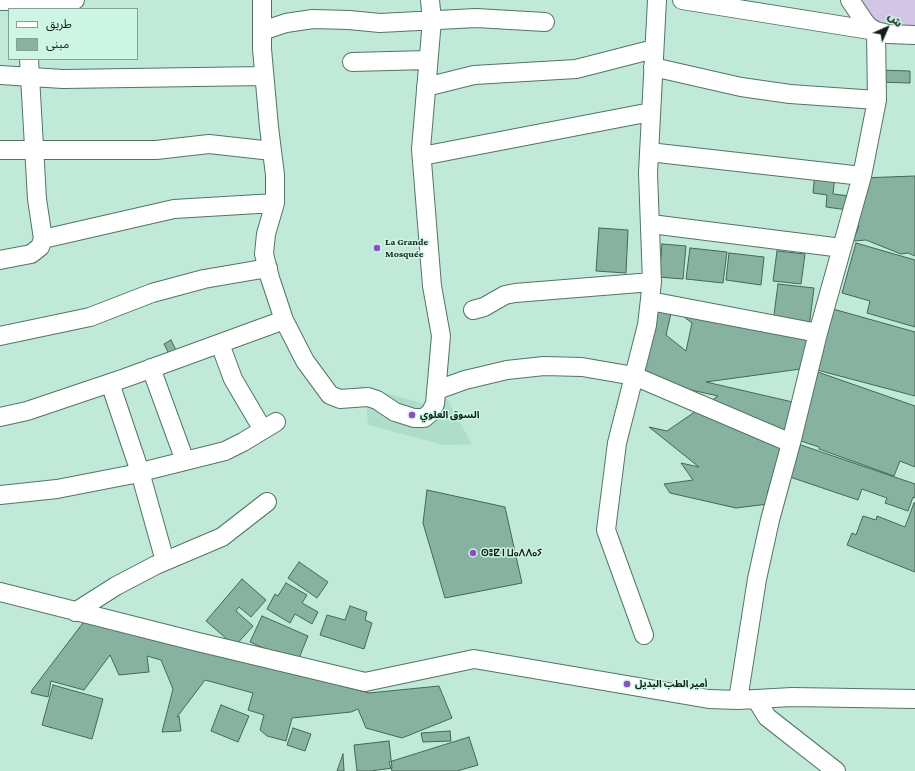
<!DOCTYPE html>
<meta charset="utf-8">
<style>
body{margin:0}
#map{position:relative;width:915px;height:771px;overflow:hidden;background:#c1e9d8;font-family:"Crimson Pro","Noto Sans Arabic",serif}
canvas{display:block}
.legend{position:absolute;left:8px;top:8px;width:130px;height:52px;box-sizing:border-box;background:#cef6e5;border:1px solid #82a093;margin:0;padding:5px 7px;list-style:none;font-size:12px;color:#101f19}
.legend li{display:flex;align-items:center;gap:8px;height:20px}
.legend b{width:20px;border:1px solid #82a093}
.north{position:absolute;left:867px;top:8px;width:40px;height:40px;-webkit-text-stroke:3px #cef6e5;paint-order:stroke;rotate:45deg;font-size:11px;font-weight:700;line-height:16px;text-align:center;color:#101f19}
.north::after{content:'';display:block;margin:auto;width:14px;height:18px;background:#101f19;clip-path:polygon(50% 0,100% 100%,50% 72%,0 100%)}
</style>
<div id="map">
<canvas width="915" height="771"></canvas>
<ul class="legend">
<li><b style="height:5px;background:#fff"></b>طريق</li>
<li><b style="height:11px;background:#87b2a0"></b>مبنى</li>
</ul>
<div class="north">ش</div>
</div>
<script>
const context = document.querySelector('canvas').getContext('2d');
context.lineJoin = 'round';
function fill(path, color) { context.fillStyle = color; context.fill(path, 'evenodd'); }
const shape = rows => new Path2D(rows.map(r => 'M' + r).join(''));
function strokePath(path, color, width, dash) { context.strokeStyle = color; context.lineWidth = width; context.lineCap = dash ? 'butt' : 'round'; context.setLineDash(dash || []); context.stroke(path); }
function label(font, color, halo, rows, align = 'center') {
  context.font = font + ' "Crimson Pro","Noto Sans Arabic","Noto Sans Tifinagh",serif'; context.lineWidth = 3; context.setLineDash([]); context.textBaseline = 'middle'; context.strokeStyle = halo; context.fillStyle = color; for (const [text, x, y, turn = 0] of rows) {
    context.save(); context.translate(x, y); context.rotate((+turn || 0) * Math.PI / 180); context.textAlign = isNaN(turn) ? turn : align; if (halo) context.strokeText(text, 0, 0); context.fillText(text, 0, 0); context.restore();
  }
}
const built = shape([
 [358,385,428,405,443,392,472,444,444,445,368,425,366,399]
]);
const green = shape([
 [860,0,915,0,915,26,871,20]
]);
const building = shape([
 [878,70,910,71,910,83,877,82,878,70],
 [815,172,835,175,833,194,850,196,848,210,826,207,827,195,813,193,815,172],
 [915,176,915,256,908,253,901,254,866,240,853,241,859,226,853,224,861,178,915,176],
 [599,228,628,230,626,273,596,271,599,228],
 [856,243,915,260,915,327,867,313,870,301,842,293,856,243],
 [662,244,686,246,683,279,659,277,662,244],
 [690,248,727,252,723,283,686,279,690,248],
 [777,251,805,254,801,284,773,281,777,251],
 [729,253,764,257,761,285,726,280,729,253],
 [778,284,814,288,809,327,773,322,778,284],
 [654,305,672,309,666,335,686,351,692,323,670,306,815,339,808,368,706,382,797,403,782,474,767,492,771,493,768,504,736,508,670,493,664,484,693,480,681,463,699,467,649,427,667,431,718,396,638,378,654,305],
 [833,309,915,332,915,396,817,370,833,309],
 [171,340,176,350,169,354,164,344,171,340],
 [812,370,915,406,915,467,900,461,894,476,819,449,819,447,795,439,812,370],
 [798,444,915,484,915,498,913,497,908,511,885,503,887,498,862,489,858,500,787,476,798,444],
 [427,490,505,507,522,583,445,598,423,523,427,490],
 [914,503,915,503,915,572,847,545,852,533,856,535,863,516,876,520,877,516,905,527,914,503],
 [299,562,328,582,317,598,288,578,299,562],
 [242,579,266,600,251,617,239,607,236,611,253,626,235,646,206,621,242,579],
 [286,583,307,595,302,603,318,612,312,624,295,614,290,623,267,609,275,594,278,596,286,583],
 [350,606,367,612,365,620,372,623,364,649,320,635,327,615,345,620,350,606],
 [262,616,308,636,297,663,250,642,262,616],
 [86,619,369,693,439,686,452,718,402,738,366,728,358,709,351,712,292,718,286,741,267,736,260,730,264,715,248,710,253,693,205,680,177,717,179,716,181,731,162,732,173,689,161,660,147,656,149,672,119,675,110,655,84,690,51,681,48,697,31,693,32,690,86,619],
 [53,685,103,699,92,739,42,725,53,685],
 [221,705,249,716,238,742,211,731,221,705],
 [293,728,311,734,305,751,287,745,293,728],
 [450,731,451,741,423,742,421,733,450,731],
 [469,737,478,765,457,771,392,771,389,762,469,737],
 [389,741,392,768,371,771,357,771,354,745,389,741],
 [343,754,344,771,337,771,343,754]
]);
const minor = shape([
 [262,0,262,49,269,127,275,175,275,203,266,234,264,254,270,278,284,320,305,361,330,395,340,399,368,397,377,400,395,412,414,418,424,418,430,413,435,404,441,336,432,286,421,149,432,20,430,0],
 [682,0,876,31,877,100,862,176,818,333,791,443,770,520,757,579,738,700],
 [850,0,864,21,869,27,876,31,888,34,915,35],
 [0,1,75,0],
 [262,31,286,23,313,19,349,20,380,23,476,18,545,22],
 [352,62,428,60],
 [653,67,741,87,790,94,877,100],
 [0,75,63,79,264,76],
 [426,87,474,75,576,69,654,49],
 [0,150,156,150,209,144,272,151],
 [649,152,862,176],
 [422,156,651,112],
 [651,224,842,248],
 [43,239,174,209,275,203],
 [0,260,31,254,40,247,43,239,37,199,29,59],
 [650,301,818,333],
 [473,310,484,307,505,295,515,293,652,282],
 [0,336,90,317,152,293,204,279,268,268],
 [220,344,233,379,263,430],
 [151,368,185,461],
 [110,383,140,472,165,561],
 [437,390,465,380,507,370,544,366,582,367,634,376,791,443],
 [0,417,27,411,125,378,284,320],
 [0,495,57,489,129,475,225,451,243,442,276,422],
 [0,592,194,641,365,682,474,659,709,699,738,700,792,697,915,699],
 [75,612,116,586,156,565,222,537,267,502],
 [644,635,606,530,617,443,647,325,652,282,648,173,657,0],
 [756,699,767,717,836,771]
]);
const markers = [
 [377,248,4,"#8a4ec5"],
 [412,415,4,"#8a4ec5"],
 [473,553,4,"#8a4ec5"],
 [627,684,4,"#8a4ec5"]
];
const poiNames = [
 ["La Grande",385,242],
 ["Mosquée",385,254],
 ["السوق العلوي",420,415],
 ["ⵙⵓⵇ ⵏ ⵡⴰⴷⴷⴰⵢ",481,553],
 ["أمير الطب البديل",635,684]
];
fill(built, '#aedeca');
fill(green, '#d3c5e6');
fill(building, '#87b2a0');
strokePath(building, '#436759', 1);
strokePath(minor, '#517566', 20);
strokePath(minor, '#fff', 18);
for (const [x, y, r, color] of markers) { const dot = new Path2D(); dot.arc(x, y, r, 0, 2 * Math.PI); context.fillStyle = color; context.fill(dot); strokePath(dot, '#cef6e5', 1.5); }
label('bold 10px', '#101f19', '#cef6e5', poiNames, 'left');
</script>
